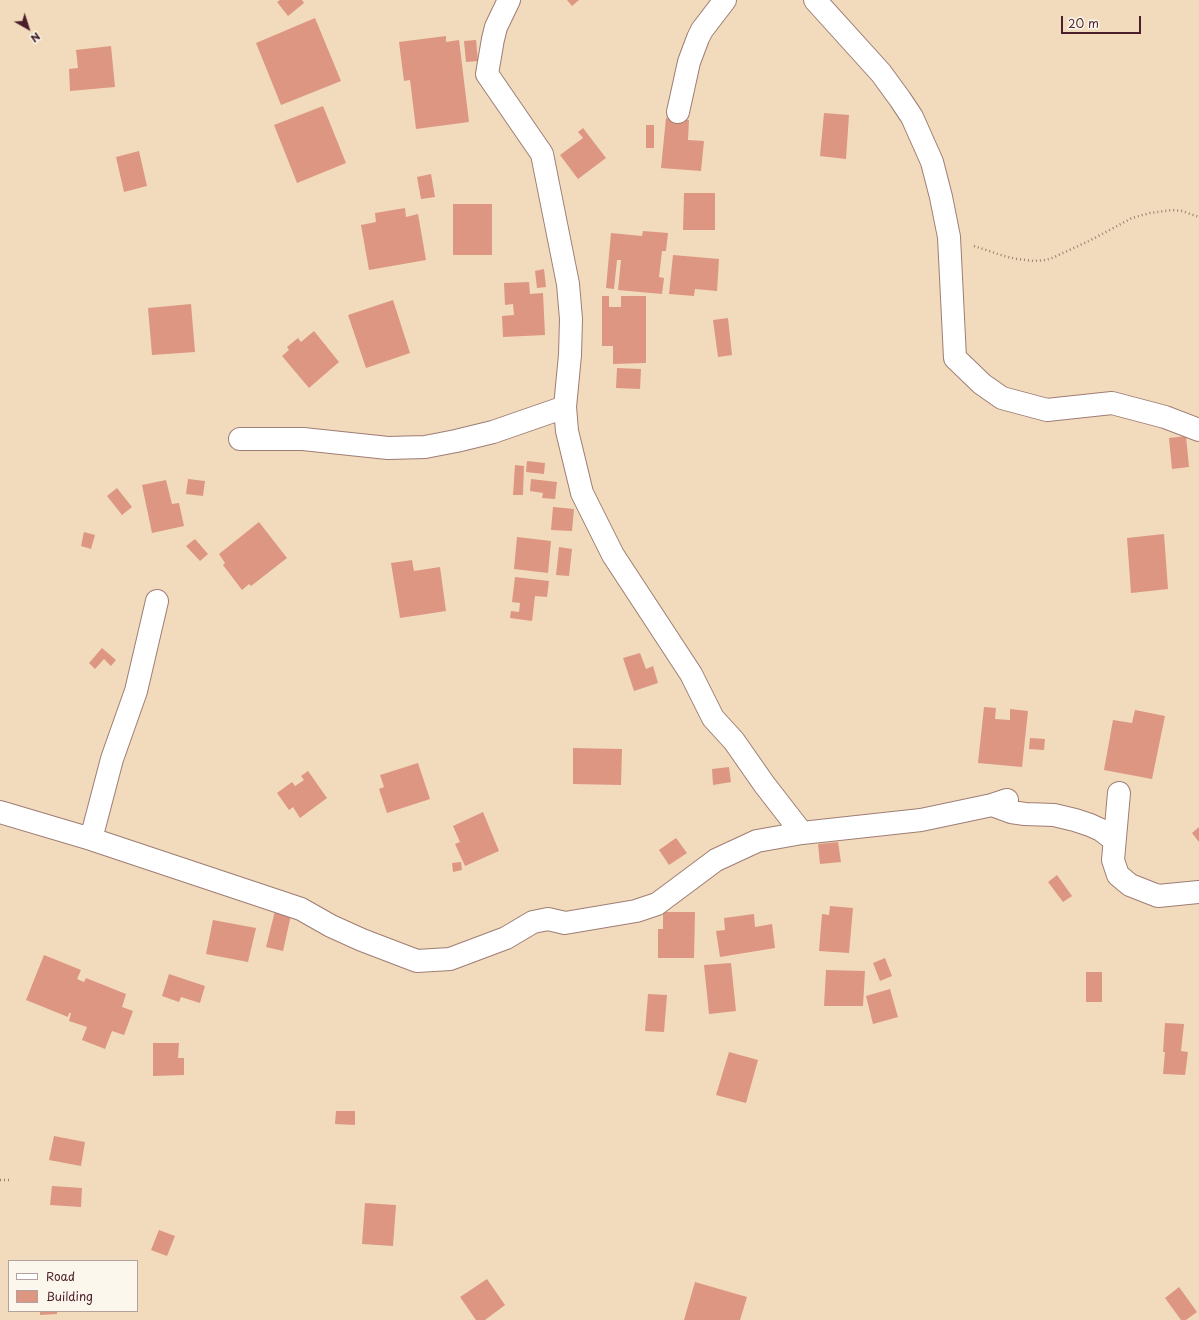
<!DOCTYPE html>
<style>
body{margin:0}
#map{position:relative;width:1199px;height:1320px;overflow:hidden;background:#f1dbbc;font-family:"Playpen Sans",sans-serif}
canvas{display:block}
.legend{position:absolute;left:8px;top:1260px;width:130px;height:52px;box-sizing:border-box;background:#fbf7ec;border:1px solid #b4a19f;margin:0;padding:5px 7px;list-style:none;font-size:12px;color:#4a1f2b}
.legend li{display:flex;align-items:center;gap:8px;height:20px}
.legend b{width:20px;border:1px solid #b4a19f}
.north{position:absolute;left:8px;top:8px;width:40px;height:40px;-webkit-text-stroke:3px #fbf7ec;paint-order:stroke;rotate:141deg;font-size:11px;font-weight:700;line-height:16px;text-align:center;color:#4a1f2b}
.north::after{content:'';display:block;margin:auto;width:14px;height:18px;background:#4a1f2b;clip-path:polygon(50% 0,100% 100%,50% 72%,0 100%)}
.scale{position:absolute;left:1061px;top:16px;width:80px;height:18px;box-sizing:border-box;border:2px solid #4a1f2b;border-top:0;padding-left:5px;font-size:12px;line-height:14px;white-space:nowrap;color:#4a1f2b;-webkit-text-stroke:3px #fbf7ec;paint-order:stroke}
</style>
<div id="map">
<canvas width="1199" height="1320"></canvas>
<ul class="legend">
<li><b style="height:5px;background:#fff"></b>Road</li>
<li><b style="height:11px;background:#dd9681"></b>Building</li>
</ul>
<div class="north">N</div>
<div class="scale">20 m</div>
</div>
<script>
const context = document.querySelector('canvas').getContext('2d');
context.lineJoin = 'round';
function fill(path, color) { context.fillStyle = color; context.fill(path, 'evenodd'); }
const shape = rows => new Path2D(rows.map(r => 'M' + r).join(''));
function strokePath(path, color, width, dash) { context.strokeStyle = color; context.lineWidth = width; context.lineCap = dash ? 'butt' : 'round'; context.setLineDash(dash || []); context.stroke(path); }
const building = shape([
 [280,0,302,0,304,3,288,16,277,2],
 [567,0,579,0,572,6],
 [315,18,341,81,281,105,256,43],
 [446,36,446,42,459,40,469,122,416,129,410,80,404,81,399,42],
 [476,40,478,61,466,62,464,41],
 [111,46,115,87,70,91,69,69,78,68,76,50],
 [323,106,346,163,297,183,274,125],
 [824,113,849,115,846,159,820,156],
 [666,118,689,120,688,140,704,141,701,171,661,168],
 [646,125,654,125,654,148,646,148],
 [583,128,606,158,578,179,560,155,583,138,578,132],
 [139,151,147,186,124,192,116,157],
 [431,174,435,197,421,199,417,177],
 [684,193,715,193,715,230,683,230],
 [453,204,492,204,492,255,453,255],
 [405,208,406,217,418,214,426,260,369,270,361,225,376,222,375,213],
 [643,231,668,233,666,251,662,251,659,277,664,278,662,294,618,290,621,260,617,260,614,289,606,288,611,233,642,236],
 [673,255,719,259,717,291,695,289,694,296,669,294],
 [544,269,546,287,537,288,535,271],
 [529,282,530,294,543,293,545,335,503,337,502,316,514,315,513,304,505,305,504,283],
 [602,296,609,296,609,307,621,307,621,296,646,296,646,363,613,364,613,346,602,346],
 [393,300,410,353,366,368,348,315],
 [191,304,195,352,152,355,148,308],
 [728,318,732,355,718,357,713,320],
 [314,331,339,362,309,388,282,356,289,350,287,347,298,338,301,342],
 [617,368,641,369,640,389,616,388],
 [1186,436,1189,467,1172,469,1169,438],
 [527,461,545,463,544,474,526,472],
 [515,465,524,466,523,495,513,495],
 [188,479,205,481,203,496,186,494],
 [531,479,557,482,555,499,542,498,543,493,530,491],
 [166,480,172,504,179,503,184,526,152,533,142,485],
 [117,488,132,507,122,515,107,496],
 [553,507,574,509,572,531,551,530],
 [259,522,287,558,251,586,249,584,242,590,223,565,225,563,219,554],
 [84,532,95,535,91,549,81,546],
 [1164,534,1168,589,1131,593,1127,538],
 [517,537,551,541,548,573,514,569],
 [195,539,208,554,200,561,186,546],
 [559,547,572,549,569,576,556,575],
 [412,560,414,571,440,567,446,611,400,618,391,563],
 [515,577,549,581,547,597,535,596,532,621,510,618,511,611,519,612,520,603,512,602],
 [102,648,116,660,111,666,104,659,95,669,89,663],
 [640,653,646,669,653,666,658,683,634,691,623,658],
 [984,707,996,708,995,719,1010,720,1010,709,1028,711,1022,767,978,763],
 [1135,710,1165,716,1152,779,1104,770,1113,720,1132,723],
 [1030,738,1045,739,1044,750,1029,749],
 [573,748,622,749,621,785,573,784],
 [418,763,430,799,387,813,379,789,384,787,380,775],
 [729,767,731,782,713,785,712,769],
 [308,771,327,798,300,818,293,807,289,810,277,793,292,782,295,786,304,780,301,776],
 [483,812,499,851,465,866,455,844,460,842,453,826],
 [1199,827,1199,842,1192,833],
 [676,838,687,853,669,865,659,850],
 [838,842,841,862,820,864,818,844],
 [461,862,462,870,453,872,452,863],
 [1057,875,1072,896,1063,902,1048,882],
 [830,906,853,908,849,953,819,951,822,914,829,915],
 [275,911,291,915,283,951,266,947],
 [663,912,695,912,694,958,658,958,658,929,663,929],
 [754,914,755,927,772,924,775,948,720,957,716,931,725,930,724,918],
 [213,920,256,928,248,962,206,954],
 [44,955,81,970,77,979,84,982,86,978,126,994,122,1007,133,1011,124,1035,112,1031,105,1049,82,1040,87,1027,69,1021,71,1013,69,1013,68,1017,26,1000],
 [885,958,892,976,880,981,873,963],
 [731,963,736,1011,709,1014,704,965],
 [826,970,865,971,863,1006,824,1006],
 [1086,972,1102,972,1102,1002,1086,1002],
 [169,974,205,986,200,1003,181,997,179,1002,162,996],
 [890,989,898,1017,873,1024,866,996],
 [648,994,667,995,664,1032,645,1031],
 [1165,1023,1184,1024,1181,1051,1188,1052,1185,1075,1163,1074,1165,1052,1163,1052],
 [153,1043,179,1043,178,1058,184,1058,184,1075,153,1076],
 [729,1052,758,1060,746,1103,716,1095],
 [336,1111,355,1111,355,1125,335,1124],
 [54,1136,85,1142,81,1166,49,1160],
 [52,1186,82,1188,81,1207,50,1205],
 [365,1203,396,1205,393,1246,362,1244],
 [159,1230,175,1236,167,1256,151,1250],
 [487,1279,505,1305,485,1320,476,1320,460,1297],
 [695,1282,747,1297,740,1320,684,1320],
 [1179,1287,1197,1312,1186,1320,1181,1320,1165,1298],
 [40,1311,57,1311,57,1314,40,1315]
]);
const path = shape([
 [974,246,1004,256,1017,259,1034,261,1046,260,1052,258,1089,241,1132,218,1150,213,1172,210,1182,211,1199,217],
 [0,1180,9,1180]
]);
const minor = shape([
 [509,0,496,27,493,39,487,74,542,154,568,284,571,319,570,355,565,407,567,431,582,493,613,555,691,674,713,718,734,741,764,784,802,833,921,820,992,805,1007,800],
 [815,0,881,73,900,99,912,117,932,162,941,197,949,237,955,358,982,384,1002,398,1047,410,1112,403,1165,417,1199,430],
 [678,112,689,62,698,38,702,30,725,0],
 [240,439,303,439,388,448,425,447,456,441,493,432,565,407],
 [1119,793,1113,860,1118,875,1130,885,1158,896,1199,892],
 [992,805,1011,812,1025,814,1054,815,1075,820,1090,825,1101,830,1114,840],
 [0,812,91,839,301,909,331,926,362,940,417,961,450,959,506,938,533,922,548,919,565,923,636,911,657,904,716,860,757,841,802,833],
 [91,839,112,759,136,691,157,601]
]);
fill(building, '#dd9681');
strokePath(minor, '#9e7d74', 24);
strokePath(path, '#9e7d74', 2.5, [1, 3]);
strokePath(minor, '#fff', 22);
</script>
